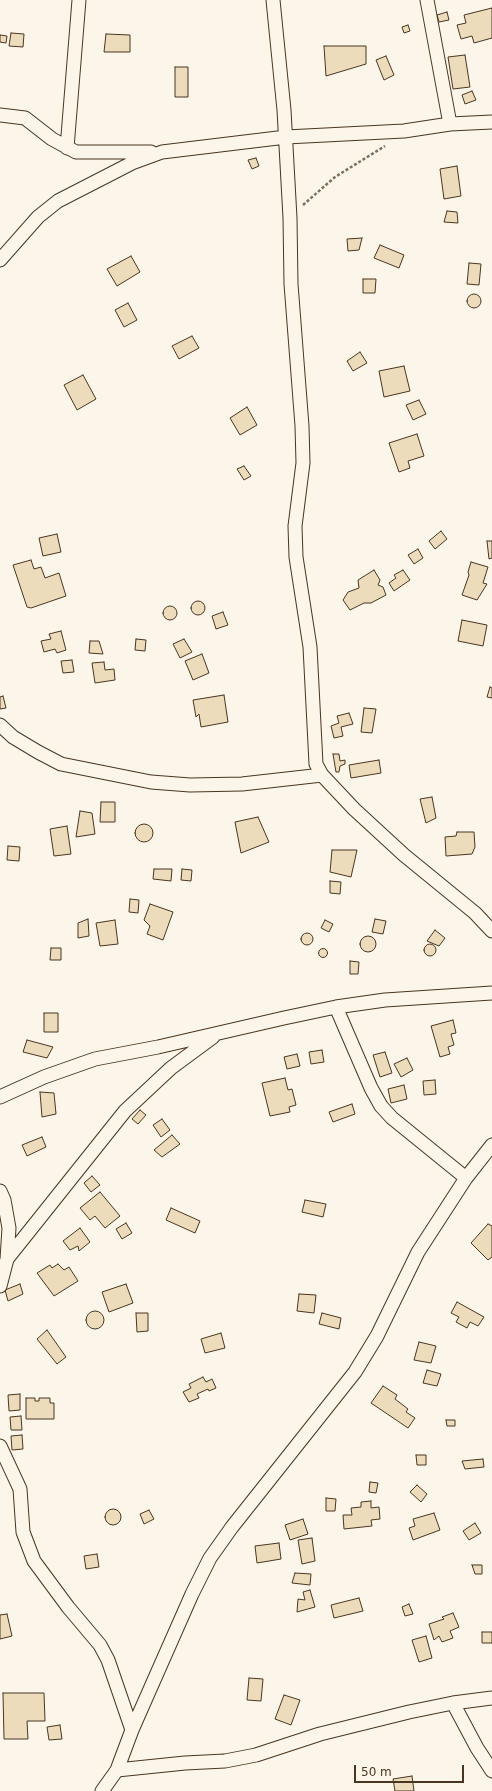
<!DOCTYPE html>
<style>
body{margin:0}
#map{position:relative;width:492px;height:1791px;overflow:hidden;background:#fbf6e9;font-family:"DejaVu Sans",sans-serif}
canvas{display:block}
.scale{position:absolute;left:354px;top:1765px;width:110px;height:18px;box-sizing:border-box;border:2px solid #4a3520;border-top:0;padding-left:5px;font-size:12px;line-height:14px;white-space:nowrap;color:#4a3520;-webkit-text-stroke:3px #fbf6e9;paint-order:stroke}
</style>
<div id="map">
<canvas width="492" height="1791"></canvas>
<div class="scale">50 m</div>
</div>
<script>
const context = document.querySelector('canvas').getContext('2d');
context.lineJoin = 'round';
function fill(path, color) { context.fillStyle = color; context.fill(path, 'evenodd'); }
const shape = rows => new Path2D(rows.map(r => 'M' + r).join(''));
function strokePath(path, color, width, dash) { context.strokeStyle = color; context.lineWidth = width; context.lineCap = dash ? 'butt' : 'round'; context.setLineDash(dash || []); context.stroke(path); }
const building = shape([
 [492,8,492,38,474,43,472,36,461,39,457,25,466,23,464,15,492,8],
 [447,12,449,20,439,22,437,15,447,12],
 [408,25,410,31,404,33,402,27,408,25],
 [11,33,24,34,23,47,9,46,11,33],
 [106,34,130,35,130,52,104,52,106,34],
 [0,35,7,36,6,43,0,42,0,35],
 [324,46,366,46,366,64,326,76,324,46],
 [465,55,470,87,453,89,448,57,465,55],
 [386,56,394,75,384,80,376,60,386,56],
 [175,67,188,67,188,97,175,97,175,67],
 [472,91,476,100,465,104,462,95,472,91],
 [256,158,259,166,252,169,248,160,256,158],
 [457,166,461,196,444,199,440,169,457,166],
 [447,211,457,212,458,223,444,222,447,211],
 [362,238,359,250,348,251,347,239,362,238],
 [380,245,404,255,399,268,374,258,380,245],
 [131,256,140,272,117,286,107,269,131,256],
 [469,263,481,264,479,285,467,284,469,263],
 [363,279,376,279,375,293,363,293,363,279],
 '467 301a7 7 0 1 1 14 0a7 7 0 1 1-14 0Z',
 [128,303,137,320,124,327,115,310,128,303],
 [192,336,199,348,179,359,172,346,192,336],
 [360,352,367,363,353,371,347,361,360,352],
 [404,366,410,391,384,397,379,371,404,366],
 [83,375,96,399,77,410,64,385,83,375],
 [419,400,426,414,413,420,406,405,419,400],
 [247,407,257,425,240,435,230,418,247,407],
 [417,434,424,456,408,461,410,468,399,472,389,443,417,434],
 [244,466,251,476,244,480,237,469,244,466],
 [441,531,447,539,435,549,429,541,441,531],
 [57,534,61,552,43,556,39,538,57,534],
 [487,541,492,541,492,558,489,559,487,541],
 [418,549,423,558,414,564,408,555,418,549],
 [31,560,34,569,41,567,45,578,59,573,66,596,31,608,27,607,13,565,31,560],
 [471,562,488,567,483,583,487,584,477,600,462,595,469,575,468,572,471,562],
 [374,570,380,580,378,585,383,587,386,595,371,603,364,603,350,610,343,600,348,592,359,588,358,580,374,570],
 [403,570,410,580,394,591,389,583,396,578,394,575,403,570],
 '191 608a7 7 0 1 1 14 0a7 7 0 1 1-14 0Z',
 '163 613a7 7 0 1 1 14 0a7 7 0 1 1-14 0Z',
 [223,612,228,625,216,629,212,616,223,612],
 [462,620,487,625,483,646,458,641,462,620],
 [61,631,66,650,57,653,55,649,44,652,41,641,51,639,49,634,61,631],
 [136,639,146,640,145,651,135,650,136,639],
 [184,639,192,652,180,658,173,644,184,639],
 [90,641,99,641,103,654,89,653,90,641],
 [202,654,209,673,193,680,185,661,202,654],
 [72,660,74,672,63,673,61,661,72,660],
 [104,662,105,670,114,669,115,680,95,683,92,663,104,662],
 [490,687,492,688,492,698,487,697,490,687],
 [224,695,228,722,201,727,199,714,196,717,193,700,224,695],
 [3,696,6,708,0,709,0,697,3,696],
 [364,708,376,709,372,733,361,732,364,708],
 [349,713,353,724,341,727,343,736,334,738,331,726,339,723,337,716,349,713],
 [333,754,339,754,340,761,345,760,345,764,340,766,339,772,336,772,333,754],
 [379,760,381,773,351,778,349,765,379,760],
 [432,797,436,818,426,823,420,799,432,797],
 [101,802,115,802,115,822,100,822,101,802],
 [80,811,92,813,95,834,76,837,80,811],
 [258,817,269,842,241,853,235,822,258,817],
 '135 833a9 9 0 1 1 18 0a9 9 0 1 1-18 0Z',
 [67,826,71,854,54,856,50,829,67,826],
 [457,832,474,832,475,847,472,854,446,856,445,837,456,836,457,832],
 [8,846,20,847,19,861,7,860,8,846],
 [332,850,357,850,351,877,330,872,332,850],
 [154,869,172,869,171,881,153,879,154,869],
 [182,869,192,870,191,881,181,880,182,869],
 [330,881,341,882,340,894,330,893,330,881],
 [130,899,139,900,138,913,129,912,130,899],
 [150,904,173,912,163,940,147,934,150,926,144,920,150,904],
 [88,919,89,936,78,938,78,923,88,919],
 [375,919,386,921,383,934,372,932,375,919],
 [115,920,118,944,100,946,96,923,115,920],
 [325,920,333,924,329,932,321,928,325,920],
 [435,930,445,938,439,946,427,941,435,930],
 '301 939a6 6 0 1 1 12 0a6 6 0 1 1-12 0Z',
 '360 944a8 8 0 1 1 16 0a8 8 0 1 1-16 0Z',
 '424 950a6 6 0 1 1 12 0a6 6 0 1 1-12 0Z',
 [51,948,61,948,61,960,50,960,51,948],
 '318.5 953a4.5 4.5 0 1 1 9 0a4.5 4.5 0 1 1-9 0Z',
 [350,961,359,962,358,974,350,974,350,961],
 [44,1013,58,1013,58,1032,44,1032,44,1013],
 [453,1020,456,1033,451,1034,454,1045,448,1047,450,1054,440,1057,431,1026,453,1020],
 [27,1040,53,1047,47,1058,23,1052,27,1040],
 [322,1050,324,1062,311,1064,309,1052,322,1050],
 [385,1052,392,1073,380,1077,373,1055,385,1052],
 [297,1054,300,1066,287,1069,284,1057,297,1054],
 [407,1058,413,1070,401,1077,394,1064,407,1058],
 [285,1078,288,1090,292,1089,296,1105,289,1107,290,1112,270,1116,262,1083,285,1078],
 [435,1080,436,1094,424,1095,423,1081,435,1080],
 [404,1085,407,1099,391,1103,388,1089,404,1085],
 [40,1092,54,1093,56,1114,42,1117,40,1092],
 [352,1104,355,1114,333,1122,329,1112,352,1104],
 [140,1110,146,1115,138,1124,132,1119,140,1110],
 [162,1119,170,1130,161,1137,153,1125,162,1119],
 [172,1135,180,1144,162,1157,154,1150,172,1135],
 [42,1137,46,1147,27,1156,22,1145,42,1137],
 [92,1176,100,1185,91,1192,84,1183,92,1176],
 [100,1192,120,1216,105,1228,95,1216,90,1220,80,1208,100,1192],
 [305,1200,326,1204,323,1217,302,1212,305,1200],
 [171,1208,200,1221,195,1233,166,1220,171,1208],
 [126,1223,132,1233,122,1239,116,1229,126,1223],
 [488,1224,492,1226,492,1257,488,1260,471,1243,488,1224],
 [80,1228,90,1242,79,1251,78,1246,70,1250,63,1241,80,1228],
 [58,1264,64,1270,69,1267,78,1281,54,1296,37,1273,50,1265,52,1268,58,1264],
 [20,1284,23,1294,8,1301,5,1290,20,1284],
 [126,1284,133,1303,109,1312,102,1292,126,1284],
 [299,1294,316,1295,314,1313,297,1311,299,1294],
 [457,1302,484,1317,478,1326,470,1322,467,1328,456,1322,459,1317,451,1313,457,1302],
 '86 1320a9 9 0 1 1 18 0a9 9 0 1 1-18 0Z',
 [136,1313,148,1313,148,1331,137,1332,136,1313],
 [322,1313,341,1318,339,1329,319,1324,322,1313],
 [47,1330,66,1357,57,1364,37,1339,47,1330],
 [221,1333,225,1348,205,1353,201,1339,221,1333],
 [419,1342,436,1346,431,1363,414,1360,419,1342],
 [427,1370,441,1374,437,1386,423,1383,427,1370],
 [203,1377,206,1382,212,1379,216,1388,209,1391,208,1389,197,1394,199,1398,189,1402,183,1392,191,1388,189,1384,203,1377],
 [383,1386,397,1395,395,1399,408,1409,406,1412,415,1418,408,1428,371,1403,383,1386],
 [20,1394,20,1410,9,1411,8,1395,20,1394],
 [26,1398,35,1398,35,1401,39,1401,39,1398,50,1398,50,1403,54,1403,54,1419,26,1419,26,1398],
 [21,1416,22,1430,11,1430,10,1417,21,1416],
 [446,1420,455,1420,455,1426,447,1426,446,1420],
 [22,1435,23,1449,12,1450,11,1436,22,1435],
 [416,1455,426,1455,426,1465,417,1465,416,1455],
 [483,1459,484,1467,465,1469,462,1461,483,1459],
 [370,1482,378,1483,376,1493,369,1492,370,1482],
 [417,1485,427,1494,421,1502,410,1492,417,1485],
 [326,1498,336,1499,335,1511,326,1511,326,1498],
 [371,1501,371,1508,379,1507,380,1519,371,1520,372,1526,344,1529,343,1515,352,1515,351,1508,361,1507,361,1502,371,1501],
 '105 1517a8 8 0 1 1 16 0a8 8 0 1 1-16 0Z',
 [149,1510,154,1519,144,1524,140,1514,149,1510],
 [434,1513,440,1530,413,1540,409,1528,415,1526,413,1519,434,1513],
 [303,1519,308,1534,290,1540,285,1525,303,1519],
 [475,1523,481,1533,469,1540,463,1531,475,1523],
 [312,1538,315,1561,302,1564,298,1540,312,1538],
 [279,1543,281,1559,257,1563,255,1546,279,1543],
 [97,1554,99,1567,86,1569,84,1556,97,1554],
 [472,1565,482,1565,482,1574,475,1574,472,1565],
 [295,1573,311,1574,310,1585,292,1583,295,1573],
 [310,1590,315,1607,297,1612,298,1599,305,1600,303,1592,310,1590],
 [359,1598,363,1611,334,1618,331,1605,359,1598],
 [409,1604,413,1614,405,1616,402,1607,409,1604],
 [453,1613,459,1627,450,1631,453,1638,442,1642,439,1636,434,1640,429,1624,444,1619,442,1617,453,1613],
 [7,1614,12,1636,0,1639,0,1615,7,1614],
 [482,1632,492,1632,492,1643,482,1643,482,1632],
 [426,1636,432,1658,419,1662,412,1640,426,1636],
 [249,1678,263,1679,261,1701,247,1700,249,1678],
 [3,1693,44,1693,45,1721,27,1721,28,1739,4,1739,3,1693],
 [284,1695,300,1700,291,1725,275,1719,284,1695],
 [60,1725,62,1739,49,1740,47,1727,60,1725],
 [412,1776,414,1791,395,1791,393,1779,412,1776]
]);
const path = shape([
 [303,205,335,177,385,146]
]);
const street = shape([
 [273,0,284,110,290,218,291,284,302,426,303,463,295,526,296,557,310,647,316,764,322,775,354,809,404,855,475,913,492,931],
 [427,0,450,124],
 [0,115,25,118,52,139,76,152,151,152],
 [67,148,79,0],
 [0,260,38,217,58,201,132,163,162,152,286,137,404,131,450,124,492,122],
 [0,725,13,737,38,752,61,764,151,782,190,785,242,784,322,775],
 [336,1007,371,1088,381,1106,392,1118,466,1178],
 [0,1097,44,1077,95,1059,158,1047,284,1018,336,1007,385,1000,492,993],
 [0,1191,4,1200,9,1228,7,1259,0,1286],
 [7,1259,125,1111,171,1068,213,1037],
 [0,1446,20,1489,23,1532,34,1561,68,1607,100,1645,108,1660,132,1730],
 [453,1703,477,1748,492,1771],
 [117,1770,185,1763,225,1761,256,1755,320,1734,409,1712,453,1703,492,1698],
 [102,1791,117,1770,132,1730,192,1594,210,1558,232,1527,355,1372,377,1336,418,1252,466,1178,492,1145]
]);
fill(building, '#ecdcbc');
strokePath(building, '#4a3520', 1);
strokePath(street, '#4a3520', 15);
strokePath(path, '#7f6f5c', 2.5, [3, 2]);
strokePath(street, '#fbf6e9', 13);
</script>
